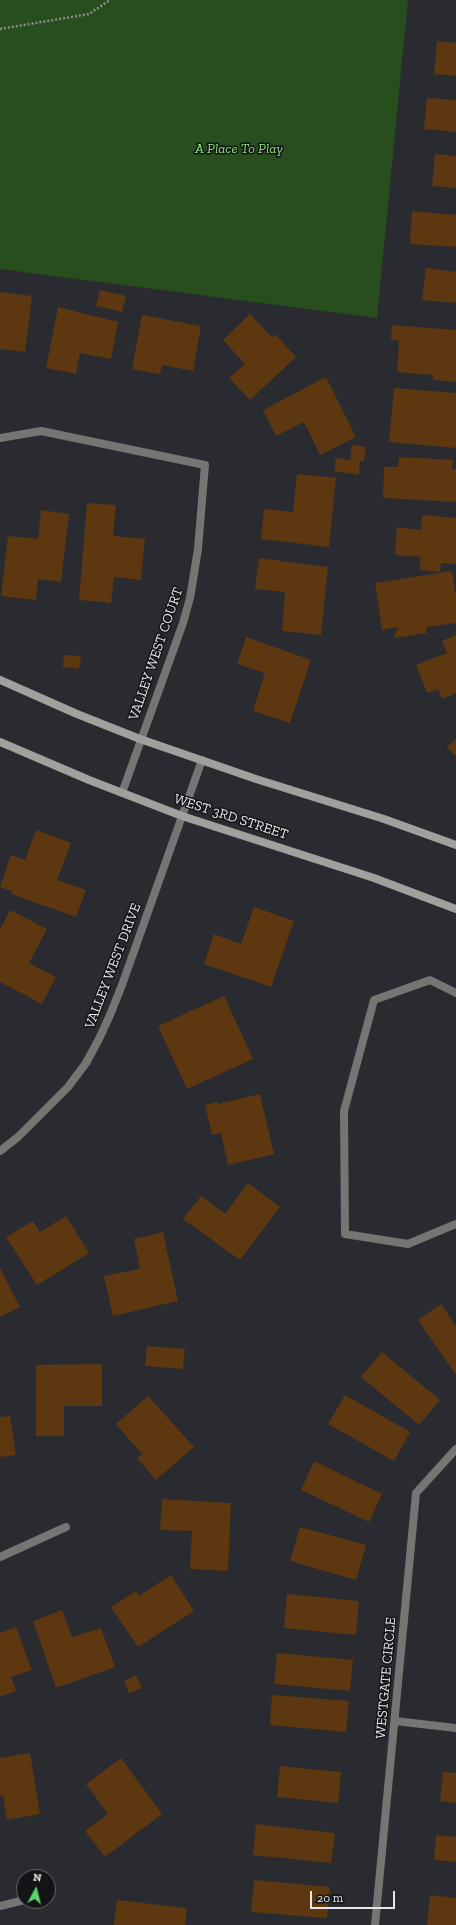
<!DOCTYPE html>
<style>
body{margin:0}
#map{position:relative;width:456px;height:1925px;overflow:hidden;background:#292b31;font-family:"Zilla Slab",serif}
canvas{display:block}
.north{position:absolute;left:16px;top:1869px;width:40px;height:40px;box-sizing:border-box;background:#121416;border:1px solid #66686b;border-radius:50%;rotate:7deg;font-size:11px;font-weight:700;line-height:16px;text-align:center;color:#e5e7eb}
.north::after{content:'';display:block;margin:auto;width:14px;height:18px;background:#58d570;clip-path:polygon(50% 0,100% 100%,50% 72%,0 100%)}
.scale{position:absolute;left:310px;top:1891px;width:85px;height:18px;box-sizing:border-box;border:2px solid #e5e7eb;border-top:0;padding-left:5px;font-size:12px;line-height:14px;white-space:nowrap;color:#e5e7eb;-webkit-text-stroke:3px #121416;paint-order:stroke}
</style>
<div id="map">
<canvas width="456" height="1925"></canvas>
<div class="north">N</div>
<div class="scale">20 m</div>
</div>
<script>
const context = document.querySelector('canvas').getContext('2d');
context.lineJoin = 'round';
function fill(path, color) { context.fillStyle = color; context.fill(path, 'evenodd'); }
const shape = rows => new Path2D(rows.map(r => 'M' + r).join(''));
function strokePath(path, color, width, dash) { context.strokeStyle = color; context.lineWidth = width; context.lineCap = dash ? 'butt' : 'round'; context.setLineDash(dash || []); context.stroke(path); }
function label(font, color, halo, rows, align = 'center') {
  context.font = font + ' "Zilla Slab",serif'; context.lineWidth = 3; context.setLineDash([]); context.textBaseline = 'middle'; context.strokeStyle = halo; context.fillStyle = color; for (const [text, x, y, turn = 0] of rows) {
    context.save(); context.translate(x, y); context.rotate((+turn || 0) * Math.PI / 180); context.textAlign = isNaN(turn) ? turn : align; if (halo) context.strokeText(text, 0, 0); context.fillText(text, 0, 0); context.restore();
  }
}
const green = shape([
 [0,0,408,0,377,318,0,269]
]);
const building = shape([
 [437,41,456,43,456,76,434,74],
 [427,98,456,100,456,132,424,129],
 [435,154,456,156,456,188,432,186],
 [412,211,456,215,456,247,410,244],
 [426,268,456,272,456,303,422,300],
 [100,290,126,296,122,312,96,306],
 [0,292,32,296,25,352,0,349],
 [58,307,118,322,111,359,80,353,76,374,46,368],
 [250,314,272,337,275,334,296,357,250,400,229,378,245,364,223,340],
 [142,315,201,326,193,371,162,365,160,374,132,369],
 [392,325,456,330,456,382,433,380,433,375,397,372,399,341,391,340],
 [326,377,356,437,320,455,304,422,276,436,263,410],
 [394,388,456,393,456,448,389,442],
 [352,445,366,447,364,461,360,461,359,475,334,471,336,458,350,460],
 [399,457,453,460,452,469,456,469,456,502,383,498,384,467,398,467],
 [297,474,336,478,329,547,261,539,264,509,293,512],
 [87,503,116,505,113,536,145,539,141,580,114,577,111,603,79,600],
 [41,510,69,514,61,582,38,579,36,600,1,596,8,536,38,539],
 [422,515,456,518,456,564,441,563,440,572,419,570,421,557,395,555,397,527,421,530],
 [259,558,328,567,321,635,282,631,285,592,255,589],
 [452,571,456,596,456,623,426,627,427,633,394,638,398,627,382,630,375,583],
 [456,635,456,693,442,699,438,689,427,693,416,665,447,653,442,641],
 [246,637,311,660,290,723,253,711,265,673,237,664],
 [64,655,81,656,79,669,63,667],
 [456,739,456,756,447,747],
 [36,830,71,843,57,880,86,890,76,917,11,894,12,891,0,887,11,855,25,860],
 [254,907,294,921,271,987,204,964,214,934,241,944],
 [10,910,47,929,29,963,56,977,42,1004,0,982,0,930],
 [224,996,253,1059,187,1089,158,1026],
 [260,1094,274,1154,228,1165,221,1133,212,1135,205,1105,218,1102,218,1104],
 [248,1183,280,1207,240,1260,183,1219,201,1196,225,1214],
 [66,1216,89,1253,37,1285,6,1237,33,1221,40,1232],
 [163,1232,178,1301,113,1316,104,1276,140,1269,134,1239],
 [0,1268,20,1307,0,1317],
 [441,1304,456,1326,456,1375,418,1320],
 [147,1346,185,1349,183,1369,145,1366],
 [382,1352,440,1400,419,1425,361,1377],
 [102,1364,102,1406,64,1406,64,1436,36,1436,36,1365],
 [345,1395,410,1432,394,1461,328,1424],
 [148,1396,194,1447,156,1480,137,1458,142,1454,116,1424],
 [10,1416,16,1455,0,1457,0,1417],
 [314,1461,382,1494,369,1522,301,1490],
 [162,1499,231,1503,228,1571,190,1569,192,1531,160,1530],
 [300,1527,366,1545,356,1580,290,1561],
 [171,1575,194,1611,138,1647,111,1607,136,1591,139,1596],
 [287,1594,359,1601,356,1635,284,1628],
 [62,1610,72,1637,101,1628,115,1667,56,1688,33,1621],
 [16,1627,32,1670,11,1677,16,1691,0,1697,0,1633],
 [277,1653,353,1660,350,1691,274,1684],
 [136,1675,142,1688,129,1693,124,1681],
 [272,1695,349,1701,346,1732,270,1725],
 [30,1753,40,1814,7,1820,3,1795,0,1796,0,1758],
 [121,1758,162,1814,105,1857,85,1831,108,1814,86,1784],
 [280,1766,341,1772,338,1803,277,1797],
 [443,1772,456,1773,456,1803,440,1801],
 [256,1824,335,1833,331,1863,253,1855],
 [436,1835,456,1837,456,1862,434,1860],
 [254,1880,330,1887,327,1918,251,1912],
 [430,1895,456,1898,456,1925,427,1925],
 [117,1900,187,1908,185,1925,114,1925]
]);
const path = shape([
 [0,29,89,14,110,0]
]);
const service = shape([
 [456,993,430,980,374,1000,344,1111,345,1234,408,1244,456,1224]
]);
const minor = shape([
 [0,438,41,431,205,465,198,549,190,598,183,623,122,793],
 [0,1151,18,1137,68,1087,86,1063,99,1039,110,1015,122,985,202,760],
 [0,1557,66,1527],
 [395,1721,456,1728],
 [0,1906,24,1900],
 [375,1925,416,1493,456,1449]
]);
const secondary = shape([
 [0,680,77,714,140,739,256,779,384,819,456,845],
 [0,742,89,780,182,816,374,878,456,909]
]);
const parkNames = [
 ["A Place To Play",239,149]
];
const streetNames = [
 ["VALLEY WEST COURT",156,654,-71],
 ["WEST 3RD STREET",231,817,18],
 ["VALLEY WEST DRIVE",113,966,-69],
 ["WESTGATE CIRCLE",386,1678,-85]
];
fill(green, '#284e1d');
fill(building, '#5c3710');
strokePath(path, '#8b8d92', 2.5, [2, 2]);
strokePath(service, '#747673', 8);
strokePath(minor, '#747673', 8);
strokePath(secondary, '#9ea19c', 8);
label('italic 14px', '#90de7b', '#121416', parkNames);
label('14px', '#e5e7eb', '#121416', streetNames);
</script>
